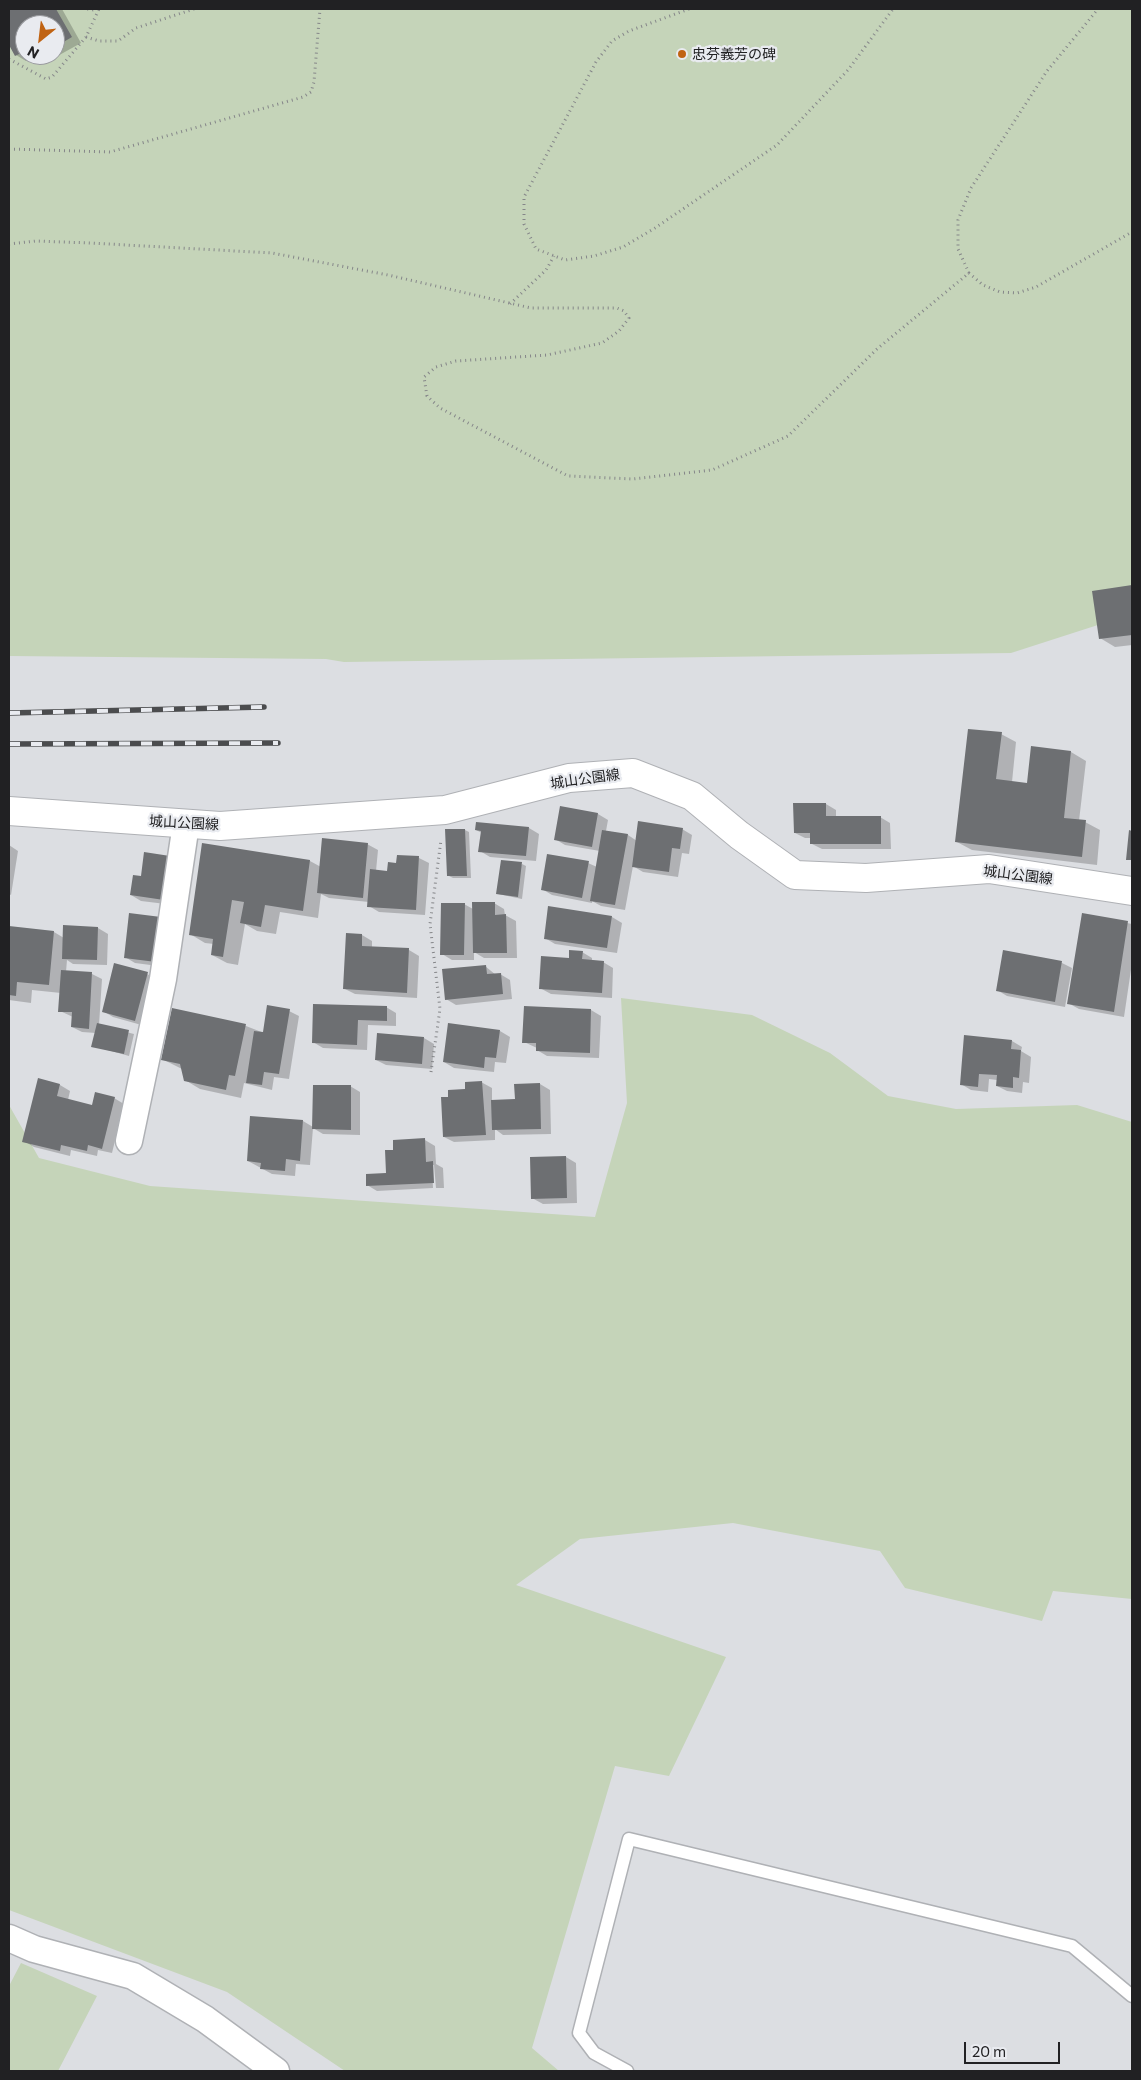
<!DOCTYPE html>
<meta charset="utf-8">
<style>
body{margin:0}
#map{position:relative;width:1141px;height:2080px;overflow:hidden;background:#dcdee2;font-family:Commissioner,sans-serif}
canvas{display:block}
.frame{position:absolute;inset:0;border:10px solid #212123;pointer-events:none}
.north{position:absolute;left:15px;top:15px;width:50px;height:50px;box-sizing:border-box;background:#e9ebf0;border:1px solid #999a9e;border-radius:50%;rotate:209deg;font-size:14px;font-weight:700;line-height:20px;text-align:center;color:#212123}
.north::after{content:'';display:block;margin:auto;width:18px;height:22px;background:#c06313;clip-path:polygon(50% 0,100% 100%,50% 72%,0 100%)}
.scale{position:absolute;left:964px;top:2042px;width:96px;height:22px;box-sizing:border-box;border:2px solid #212123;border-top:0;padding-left:6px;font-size:15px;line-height:18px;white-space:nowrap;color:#212123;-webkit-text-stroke:4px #e9ebf0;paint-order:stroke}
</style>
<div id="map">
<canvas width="1141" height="2080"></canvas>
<div class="frame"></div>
<div class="north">N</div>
<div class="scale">20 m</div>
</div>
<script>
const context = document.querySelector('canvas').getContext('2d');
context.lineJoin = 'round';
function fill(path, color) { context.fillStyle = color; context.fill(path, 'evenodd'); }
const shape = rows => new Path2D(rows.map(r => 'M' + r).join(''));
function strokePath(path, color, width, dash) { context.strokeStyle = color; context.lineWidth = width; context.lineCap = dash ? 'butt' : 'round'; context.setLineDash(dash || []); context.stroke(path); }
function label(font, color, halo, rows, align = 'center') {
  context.font = font + ' Commissioner,"Noto Sans JP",sans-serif'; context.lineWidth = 4.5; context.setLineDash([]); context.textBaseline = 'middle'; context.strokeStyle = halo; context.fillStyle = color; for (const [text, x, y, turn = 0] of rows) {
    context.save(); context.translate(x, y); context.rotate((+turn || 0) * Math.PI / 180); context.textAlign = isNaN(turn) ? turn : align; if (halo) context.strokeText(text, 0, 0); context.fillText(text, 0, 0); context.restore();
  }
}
const green = shape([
 [9,9,1132,9,1132,614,1011,653,344,662,326,659,9,656],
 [25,25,55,25,55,55,25,55],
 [621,998,752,1015,830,1053,888,1096,956,1109,1077,1105,1132,1122,1132,1599,1053,1591,1042,1621,905,1588,880,1551,733,1523,580,1539,516,1585,726,1657,669,1776,615,1766,532,2048,559,2071,345,2071,227,1992,9,1910,9,1105,39,1158,150,1186,595,1217,627,1103],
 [21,1963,97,1996,58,2071,9,2071,9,1986]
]);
const shadow = shape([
 [13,9,62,9,81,43,54,58,49,55,55,55,55,25,25,25,25,55,37,55,26,61,16,55,9,42,9,11],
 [1132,587,1132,645,1115,647,1100,638,1094,592],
 [1001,734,1016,742,1012,782,1028,784,1033,747,1071,752,1086,761,1079,821,1085,822,1100,830,1097,865,972,850,957,842],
 [826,804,836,810,836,817,880,817,890,823,891,849,822,849,812,844,812,838,805,838,795,833],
 [561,807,598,814,608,820,606,831,628,835,637,841,682,829,692,835,689,854,682,853,678,877,643,872,633,866,625,910,601,906,592,901,592,903,552,895,542,889,588,863,597,867,600,851,565,845,555,839],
 [529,828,539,834,536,861,490,857,480,851,482,833,476,830],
 [465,830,469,832,471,878,453,878,449,876],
 [203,844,310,861,321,867,367,844,378,850,376,871,388,872,397,864,419,858,429,863,425,915,379,912,369,906,369,902,329,898,321,894,318,918,280,912,276,934,257,931,245,924,238,965,227,963,212,955,214,944,205,943,190,934],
 [9,845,18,851,11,895,9,894],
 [522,864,526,866,522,899,498,894],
 [134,876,174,905,141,901,131,895],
 [494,903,504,909,505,915,516,921,517,958,484,958,474,952,474,960,452,960,442,954,464,904,473,909],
 [1083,914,1132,924,1132,963,1124,1017,1079,1009,1068,1003],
 [130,915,166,967,135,963,125,957],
 [612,917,622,923,617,953,555,944,545,938],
 [64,927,98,928,108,934,107,965,73,964,67,960,66,972,92,974,102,979,99,1025,134,1034,129,1056,93,1046,96,1033,82,1032,72,1027,73,1017,60,1011,61,993,32,990,31,1003,9,1000,9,928,54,932,64,938],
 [362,935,372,941,372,948,409,950,419,956,417,998,355,994,345,989],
 [582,952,592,958,592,961,603,962,613,968,612,998,551,994,540,988,570,959],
 [1004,952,1062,963,1072,968,1065,1007,1007,996,997,990],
 [485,966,496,975,500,974,510,980,512,999,456,1005,446,999],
 [147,974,157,979,145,1026,113,1017,103,1011],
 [314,1006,386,1007,396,1013,396,1026,368,1025,367,1050,323,1048,313,1042],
 [525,1008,591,1010,601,1016,599,1058,547,1056,537,1050,537,1048,524,1042],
 [173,1010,246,1026,264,1033,289,1011,299,1016,289,1079,274,1077,272,1090,244,1083,241,1098,200,1089,185,1080,182,1069,162,1059],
 [500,1031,510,1037,506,1063,495,1062,494,1072,454,1068,444,1062],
 [424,1038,434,1044,432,1069,386,1065,376,1060],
 [1012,1041,1022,1047,1021,1051,1031,1057,1029,1083,1023,1082,1022,1093,1007,1091,997,1086,997,1080,989,1079,988,1092,971,1090,961,1084],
 [39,1080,60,1085,70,1091,68,1100,93,1106,114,1098,124,1104,112,1153,98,1150,97,1156,71,1150,70,1156,34,1147,24,1141],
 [481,1082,492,1088,492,1101,516,1101,540,1084,550,1090,551,1134,503,1135,495,1129,495,1140,454,1142,444,1137,450,1098],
 [350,1086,360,1092,360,1135,323,1134,313,1128,310,1165,296,1164,295,1176,272,1174,248,1161,303,1121,313,1127],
 [425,1140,435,1146,436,1164,443,1168,444,1188,436,1188,434,1165,432,1165,433,1188,377,1191,367,1185,388,1174,395,1151],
 [566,1157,576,1163,577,1203,543,1204,532,1198]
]);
const building = shape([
 [56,9,72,37,55,47,55,25,25,25,25,51,15,56,9,45,9,10],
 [1132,585,1132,635,1099,639,1092,591],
 [968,729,1002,732,996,779,1027,783,1031,746,1071,751,1064,818,1086,820,1082,857,955,842],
 [793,803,826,803,826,816,881,816,881,844,810,844,810,833,794,833],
 [560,806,598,813,592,847,554,840],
 [638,821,683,828,680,849,672,848,669,872,632,867],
 [476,822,529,827,526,856,478,852,481,831,475,830],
 [445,829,465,829,467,876,447,876],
 [602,830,628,834,615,905,590,901],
 [1129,830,1132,831,1132,860,1126,860],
 [322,838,368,843,363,898,317,893],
 [202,843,310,860,303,911,265,905,261,927,240,923,244,902,232,900,223,957,211,955,213,939,189,935],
 [144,852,170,856,164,900,130,895,133,875,141,876],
 [547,854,589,861,582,898,541,890],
 [397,855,419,856,416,910,367,907,370,869,387,871,388,862,396,863],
 [501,860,522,862,518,897,496,894],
 [472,902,495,902,495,915,506,914,507,953,473,953],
 [441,903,465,903,464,955,440,955],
 [548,906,612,916,607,948,544,939],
 [129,913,161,917,156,962,124,958],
 [1082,913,1128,921,1114,1012,1067,1004],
 [63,925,98,927,97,960,62,959],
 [9,926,54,931,49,985,17,982,16,996,9,995],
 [346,933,362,934,362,946,409,948,407,993,343,989],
 [569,950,583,951,582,959,604,961,602,993,539,989,541,956,569,958],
 [1003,950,1062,961,1055,1002,996,991],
 [114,963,148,972,135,1021,102,1012],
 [486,965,487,974,501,973,503,994,445,1000,442,969],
 [61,970,92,972,89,1029,71,1027,72,1012,58,1012],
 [313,1004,387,1006,387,1021,358,1020,357,1045,312,1043],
 [267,1005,290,1009,279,1074,264,1072,262,1085,246,1083,254,1031,263,1032],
 [524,1006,591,1009,590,1053,536,1051,536,1043,522,1043],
 [172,1008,246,1024,235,1076,229,1075,226,1090,184,1081,180,1064,161,1060],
 [97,1023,129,1030,124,1054,91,1047],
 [448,1023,500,1030,496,1058,485,1057,484,1068,443,1062],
 [377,1033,424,1037,422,1064,375,1060],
 [964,1035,1012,1040,1011,1049,1021,1050,1019,1078,1013,1077,1013,1088,996,1086,997,1075,979,1074,978,1087,960,1085],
 [38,1078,60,1084,57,1096,92,1105,95,1092,115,1097,102,1149,88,1145,87,1151,61,1145,60,1151,22,1142],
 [482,1081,486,1135,443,1137,441,1097,448,1097,448,1090,465,1089,465,1082],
 [540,1083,541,1129,492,1130,491,1100,515,1099,514,1084],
 [313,1085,351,1085,351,1130,312,1129],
 [250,1116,303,1120,300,1161,286,1159,285,1171,260,1169,261,1163,247,1161],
 [425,1138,426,1162,433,1161,434,1183,366,1186,366,1174,386,1173,385,1150,393,1150,393,1140],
 [566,1156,567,1198,531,1199,530,1157]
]);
const path = shape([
 [88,9,90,11,95,9],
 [689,9,629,31,612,41,596,62,524,197,524,224,536,249,565,260,594,256,623,247,655,228,777,145,848,70,893,9],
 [86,37,99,41,118,41,136,28,194,9],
 [9,59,46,79,52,77,86,37,99,9],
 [9,149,110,152,303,97,311,92,314,82,320,9],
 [9,244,36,241,90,243,272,253,388,275,531,308,617,308,624,311,629,318,619,331,602,343,547,355,456,361,436,367,424,377,427,396,440,408,568,476,633,479,712,470,788,436,877,349,969,273,983,285,1000,292,1017,293,1036,287,1132,232],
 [969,273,958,249,958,220,971,188,1047,71,1098,9],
 [510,304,546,270,554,256],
 [431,1072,440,1009,430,924,441,840]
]);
const lane = shape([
 [627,2071,594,2053,579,2033,629,1839,1072,1946,1132,1996]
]);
const street = shape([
 [129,1141,163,979,186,824],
 [9,1938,34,1949,133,1976,205,2019,276,2071]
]);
const secondary = shape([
 [9,811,220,826,445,810,569,778,633,773,692,796,739,835,795,875,866,878,989,869,1132,891]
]);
const rail = shape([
 [9,713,264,707],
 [9,744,278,743]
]);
const markers = [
 [682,54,5,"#c06313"]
];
const poiNames = [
 ["忠芬義芳の碑",692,54]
];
const streetNames = [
 ["城山公園線",585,779,-8],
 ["城山公園線",184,823,3],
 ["城山公園線",1018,875,7]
];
fill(green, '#c5d4b9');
fill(shadow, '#0003');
fill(building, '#6d6f72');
strokePath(lane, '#afb1b5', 15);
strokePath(street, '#afb1b5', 29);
strokePath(secondary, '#afb1b5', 30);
strokePath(path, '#858689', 3, [1, 4]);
strokePath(lane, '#fff', 12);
strokePath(street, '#fff', 26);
strokePath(secondary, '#fff', 28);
strokePath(rail, '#4b4c4e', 5.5);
strokePath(rail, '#e9ebf0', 4, [11]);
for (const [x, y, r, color] of markers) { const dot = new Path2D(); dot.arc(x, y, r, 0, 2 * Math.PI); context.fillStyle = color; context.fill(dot); strokePath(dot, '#e9ebf0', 2); }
label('14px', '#212123', '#e9ebf0', poiNames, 'left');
label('14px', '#212123', '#e9ebf0', streetNames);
</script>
